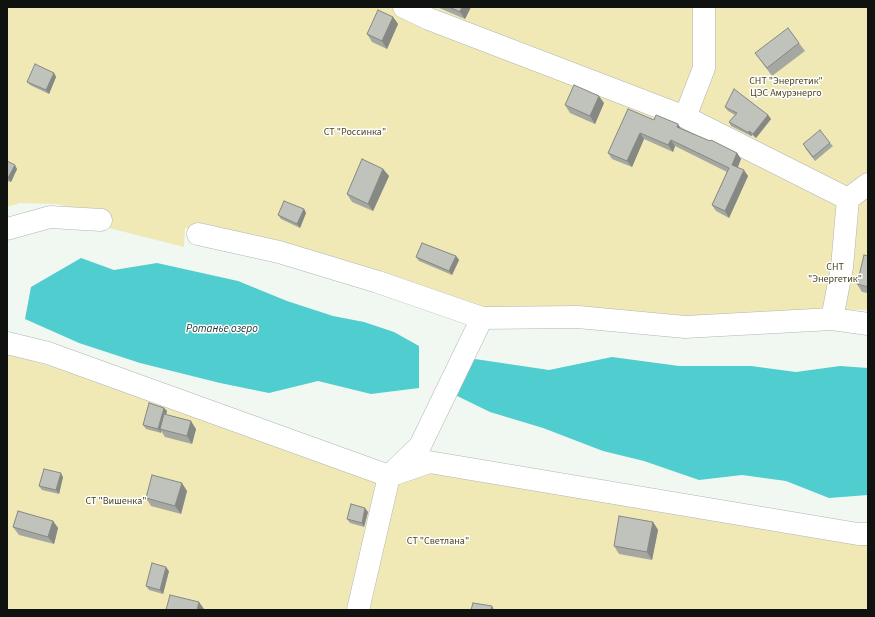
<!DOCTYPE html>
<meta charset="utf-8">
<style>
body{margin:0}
#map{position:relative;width:875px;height:617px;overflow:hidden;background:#f1f8f1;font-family:"Source Sans 3",sans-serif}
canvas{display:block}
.frame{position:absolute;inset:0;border:8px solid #101210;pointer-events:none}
</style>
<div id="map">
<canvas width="875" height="617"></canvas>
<div class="frame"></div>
</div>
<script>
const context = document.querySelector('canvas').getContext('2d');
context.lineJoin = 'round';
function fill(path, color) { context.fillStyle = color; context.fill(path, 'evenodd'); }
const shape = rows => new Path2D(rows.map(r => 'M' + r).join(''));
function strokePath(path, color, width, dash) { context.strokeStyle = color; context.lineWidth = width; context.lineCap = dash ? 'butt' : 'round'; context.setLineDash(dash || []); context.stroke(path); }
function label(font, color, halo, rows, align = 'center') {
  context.font = font + ' "Source Sans 3",sans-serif'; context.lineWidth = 3; context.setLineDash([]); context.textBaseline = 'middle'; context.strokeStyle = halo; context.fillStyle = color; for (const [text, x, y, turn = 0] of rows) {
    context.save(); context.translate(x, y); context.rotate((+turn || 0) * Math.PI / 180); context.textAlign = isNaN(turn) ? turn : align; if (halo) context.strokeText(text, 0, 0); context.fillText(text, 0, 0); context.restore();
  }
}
const green = shape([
 [7,7,868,7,868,310,819,309,690,318,494,312,302,248,185,228,184,247,109,228,108,216,56,204,20,203,7,207],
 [7,353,112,385,385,481,431,472,868,540,868,610,7,610]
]);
const water = shape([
 [81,258,114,270,157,263,238,281,287,301,333,316,364,322,394,332,419,346,419,388,371,394,318,381,269,393,220,383,140,363,79,343,25,319,31,287],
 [612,357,679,366,751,366,796,372,840,366,868,368,868,495,829,498,786,481,742,475,699,480,644,461,603,451,543,428,490,412,449,392,475,359,549,370]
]);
const minor = shape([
 [404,7,429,19,685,117,848,199,842,267,832,319],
 [685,117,704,68,704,7],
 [848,199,868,184],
 [7,229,50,217,101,220],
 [198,234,279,252,378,282,482,318],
 [7,343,48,353,389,476,429,462,858,534,868,534],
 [358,610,389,476,420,446,482,318,578,317,685,327,832,319,868,324]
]);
const wall = shape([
 [437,7,471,7,465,19],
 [393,17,398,24,387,49,372,42,367,34],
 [799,43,805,51,772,76,755,53],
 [54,73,56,77,49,94,30,85,27,82],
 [604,103,595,124,570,113,565,105],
 [725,107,768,115,771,119,756,138,752,135,751,136,731,126,729,122,735,115,728,111],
 [654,120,682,129,737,153,741,159,738,167,748,176,729,218,716,211,712,205,727,172,675,146,673,152,644,139,632,167,612,159,608,153],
 [830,143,833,146,815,161,805,148],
 [7,161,17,169,11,182,7,181],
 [383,169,389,176,373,211,352,202,347,194],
 [304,209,306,213,300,228,281,219,278,215],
 [456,256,459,260,452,275,419,261,416,257],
 [868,256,868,293,862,292,857,284],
 [164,408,167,411,166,415,196,429,192,444,165,437,161,431,161,433,146,429,143,425],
 [63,477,59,494,42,490,39,486],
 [187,491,181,514,151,506,146,498],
 [368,512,364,527,350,523,347,519],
 [53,521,58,528,54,544,19,535,13,527],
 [653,522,658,530,652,560,619,554,614,546],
 [169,571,163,594,149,590,146,586]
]);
const shadedWall = shape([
 [462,7,471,7,465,19,460,12],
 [393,17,398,24,387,49,382,41],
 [54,73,56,77,49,94,46,90],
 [599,96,604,103,595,124,590,116],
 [768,115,771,119,756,138,753,134],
 [678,124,682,130,677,127],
 [749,131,752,135,751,136,749,133],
 [640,133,644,139,632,167,627,161],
 [671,140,675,146,673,152,668,145],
 [737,153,741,159,736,171,732,165],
 [15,165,17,169,11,182,8,178],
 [383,169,389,176,373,211,368,204],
 [744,170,748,176,729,218,725,211],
 [304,209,306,213,300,228,297,224],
 [456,256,459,260,452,275,449,271],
 [164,408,167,411,162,430,160,429,161,431,161,433,158,429],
 [191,421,196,429,192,444,187,436],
 [61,473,63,477,59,494,56,490],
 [182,483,187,491,181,514,175,506],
 [365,508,368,512,364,527,362,523],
 [53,521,58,528,54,544,48,537],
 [653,522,658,530,652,560,647,552],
 [166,567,169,571,163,594,160,590],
 [199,602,204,609,204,610,197,610],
 [492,606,494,610,491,610]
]);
const building = shape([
 [449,7,462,7,460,12,449,7],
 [378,10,393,17,382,41,367,34,378,10],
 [788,28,799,43,767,68,755,53,788,28],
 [35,64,54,73,46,90,27,82,35,64],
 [574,85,599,96,590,116,565,105,574,85],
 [734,89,768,115,753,134,749,131,749,133,729,122,737,113,725,107,734,89],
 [628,109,654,120,656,115,678,124,677,127,710,141,711,140,737,153,732,165,744,170,725,211,712,205,729,168,671,140,668,145,640,133,627,161,608,153,628,109],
 [820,130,830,143,813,157,803,144,820,130],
 [362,159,383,169,368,204,347,194,362,159],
 [7,161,15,165,8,178,7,178,7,161],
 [284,201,304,209,297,224,278,215,284,201],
 [422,243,456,256,449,271,416,257,422,243],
 [864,255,868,256,868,287,857,284,864,255],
 [149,403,164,408,158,429,143,425,149,403],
 [164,414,191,421,187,436,160,429,164,414],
 [44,469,61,473,56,490,39,486,44,469],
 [152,475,182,483,175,506,146,498,152,475],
 [351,504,365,508,362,523,347,519,351,504],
 [18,511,53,521,48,537,13,527,18,511],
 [619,516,653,522,647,552,614,546,619,516],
 [152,563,166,567,160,590,146,586,152,563],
 [170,595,199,602,197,610,166,610,170,595],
 [473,603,492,606,491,610,471,610,473,603]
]);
const parkNames = [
 ["СНТ \"Энергетик\"",786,82],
 ["ЦЭС Амурэнерго",786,94],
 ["СТ \"Россинка\"",355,133],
 ["СНТ",835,268],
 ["\"Энергетик\"",835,280],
 ["СТ \"Вишенка\"",116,502],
 ["СТ \"Светлана\"",438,542]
];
const waterNames = [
 ["Ротанье озеро",222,330]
];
fill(green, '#f0e9b6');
fill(water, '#50cdcf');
strokePath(minor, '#afb6b0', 23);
strokePath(minor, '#fff', 22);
fill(wall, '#a4a8a1');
fill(shadedWall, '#868883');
fill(building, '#bfc3bb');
strokePath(building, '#868883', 1);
label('10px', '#4a441f', '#fff', parkNames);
label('italic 11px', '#1d3333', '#fff', waterNames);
</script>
